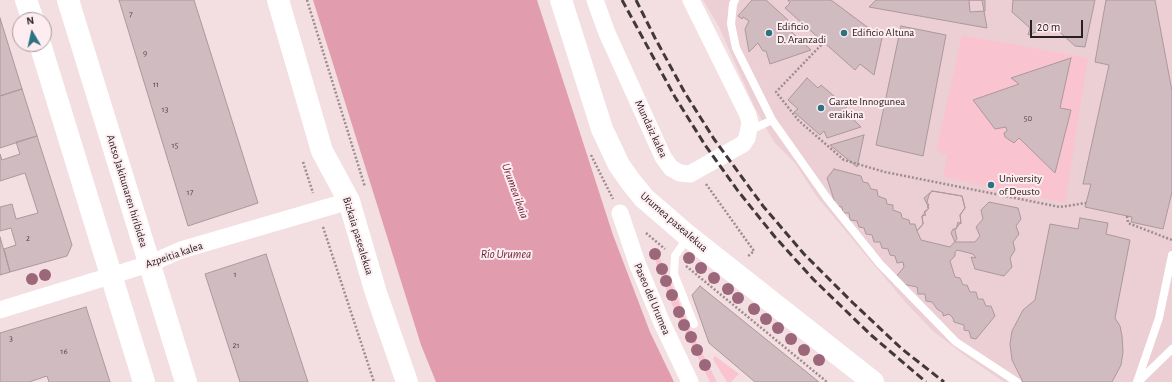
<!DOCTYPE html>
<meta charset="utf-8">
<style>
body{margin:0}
#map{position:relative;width:1172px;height:382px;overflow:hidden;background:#f3dee2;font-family:"Alegreya Sans",sans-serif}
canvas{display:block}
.north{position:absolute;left:12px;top:12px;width:40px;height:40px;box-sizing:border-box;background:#feedf0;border:1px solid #a89b9e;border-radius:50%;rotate:351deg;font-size:11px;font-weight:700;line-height:16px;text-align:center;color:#282022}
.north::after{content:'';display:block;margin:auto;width:14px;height:18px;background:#2c7280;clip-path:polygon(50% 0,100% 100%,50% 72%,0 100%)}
.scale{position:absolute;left:1030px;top:20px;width:53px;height:18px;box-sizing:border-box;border:2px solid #282022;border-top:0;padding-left:5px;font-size:12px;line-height:14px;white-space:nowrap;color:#282022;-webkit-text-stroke:3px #feedf0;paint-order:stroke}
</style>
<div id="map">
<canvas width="1172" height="382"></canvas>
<div class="north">N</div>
<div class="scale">20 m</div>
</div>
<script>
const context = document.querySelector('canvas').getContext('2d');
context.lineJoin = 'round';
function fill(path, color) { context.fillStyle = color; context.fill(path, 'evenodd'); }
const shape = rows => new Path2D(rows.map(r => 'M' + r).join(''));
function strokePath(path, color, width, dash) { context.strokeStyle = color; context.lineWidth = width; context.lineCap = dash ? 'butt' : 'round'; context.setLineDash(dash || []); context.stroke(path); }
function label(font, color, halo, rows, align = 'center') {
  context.font = font + ' "Alegreya Sans",sans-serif'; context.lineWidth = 4; context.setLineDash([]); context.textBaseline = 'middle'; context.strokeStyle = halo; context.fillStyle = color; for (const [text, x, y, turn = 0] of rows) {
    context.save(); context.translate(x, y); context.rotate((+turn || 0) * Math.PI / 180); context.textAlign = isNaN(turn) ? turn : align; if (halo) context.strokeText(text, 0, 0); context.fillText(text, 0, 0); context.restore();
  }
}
const built = shape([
 [703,0,1172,0,1172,382,1004,382,963,354,934,332,906,303,817,197,795,163,774,142,755,108,719,27]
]);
const green = shape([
 [962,35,1088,58,1065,203,943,177,947,155,936,151],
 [1071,58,1060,108,1071,110,1055,172,1019,138,1014,142,1005,137,1004,134,1007,131,1006,127,995,129,974,100,1019,84,1012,77],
 [651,249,659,256,692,333,717,382,710,382,673,307],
 [715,356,739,374,731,382,727,382,713,359]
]);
const water = shape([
 [313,0,537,0,613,235,650,332,674,382,436,382,421,345]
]);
const building = shape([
 [119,0,194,0,258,203,188,226,119,0],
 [752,0,766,0,788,20,784,25,811,50,770,64,766,51,763,51,758,43,749,52,745,29,749,21,743,17,742,19,738,16,752,0],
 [788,0,831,0,882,38,874,75,860,64,855,70,785,8,790,3,788,0],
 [876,0,982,0,987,28,869,7,876,0],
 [969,0,985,0,985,11,970,12,969,0],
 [1013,0,1095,0,1085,47,1075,46,1053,26,1028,35,1030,28,1012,12,1013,0],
 [1106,0,1155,0,1172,91,1172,192,1163,229,1131,222,1132,217,1085,207,1091,184,1083,184,1109,65,1095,62,1106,0],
 [0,18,22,89,0,96,0,18],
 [901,26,946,35,923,156,876,145,901,26],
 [1071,58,1060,108,1071,110,1055,173,1019,138,1014,143,1005,137,1004,133,1007,131,1006,127,995,129,973,100,1019,84,1011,78,1071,58],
 [807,78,818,88,821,85,847,107,844,110,861,127,827,138,824,131,820,135,794,112,798,109,788,100,807,78],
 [22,89,37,136,0,148,0,96,22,89],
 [864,135,857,167,830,145,864,135],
 [37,136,72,245,67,256,10,272,4,249,16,245,11,228,0,231,0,207,12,204,16,219,38,213,25,173,0,181,0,154,2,160,20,154,16,142,37,136],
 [834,169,861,176,863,182,868,183,871,189,877,190,878,196,886,199,887,204,893,205,893,210,901,213,902,218,909,220,910,224,915,224,917,231,923,224,922,216,926,215,924,212,929,208,927,207,929,205,927,202,929,195,932,191,962,196,965,208,960,215,961,224,958,222,956,229,953,229,951,233,955,242,975,242,980,236,976,227,983,219,981,210,989,202,1018,208,1021,219,1016,226,1019,234,1013,242,1015,250,1010,258,1012,267,1004,276,975,269,971,257,976,258,973,254,957,250,955,252,955,256,950,261,955,277,960,278,963,285,967,285,970,292,976,292,978,299,983,299,986,306,991,306,995,316,976,339,971,338,969,331,964,330,964,325,954,322,953,318,949,314,943,316,943,313,937,309,932,302,926,301,925,294,918,294,917,287,892,282,904,267,903,262,897,263,895,256,890,255,888,249,882,248,880,242,874,242,872,235,866,234,864,228,859,227,857,221,850,220,849,213,843,213,842,207,836,206,827,178,834,169],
 [932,191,962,196,965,208,960,215,961,222,955,230,957,239,950,247,921,240,917,231,923,224,922,216,929,208,924,198,932,191],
 [1080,218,1108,223,1106,234,1130,240,1115,318,1120,326,1122,336,1123,352,1121,365,1112,382,1023,382,1012,360,1010,344,1012,331,1023,310,1035,300,1050,224,1078,229,1080,218],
 [0,237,10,272,0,275,0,237],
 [266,254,308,382,240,382,205,274,266,254],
 [700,286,819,382,755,382,709,343,692,295,700,286],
 [86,307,110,382,49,382,47,376,29,382,0,382,0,333,86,307]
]);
const path = shape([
 [307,0,365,187],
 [824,42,776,92,799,121,844,160,885,172,1060,207,1086,203],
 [591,155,613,199],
 [303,162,313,193],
 [706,184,754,251,747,257],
 [1127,216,1128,223,1172,240],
 [323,227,374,382],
 [646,233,665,249],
 [686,266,827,382]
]);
const lane = shape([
 [735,0,733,4,731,24,736,48,772,120,827,198,880,264,956,342,1017,382],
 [749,131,772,120],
 [688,237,675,256,674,274,694,324],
 [1137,382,1159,318,1172,255],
 [1138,382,1172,349]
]);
const street = shape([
 [595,0,607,33,663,157,671,168,680,173,690,174,743,144,747,138,750,123,748,115,691,0],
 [620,213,637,263,662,323,690,382],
 [0,310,149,264,181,250,349,201]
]);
const secondary = shape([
 [26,0,33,20],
 [68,0,186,382],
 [278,0,322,151,349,201,376,293,407,382],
 [561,0,602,129,619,165,631,182,644,198,688,236,873,382],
 [40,44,144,382]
]);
const rail = shape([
 [622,0,675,97,705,145,738,191,775,237,814,280,871,335,926,382],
 [636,0,655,38,685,93,714,139,763,206,804,254,853,303,902,349,944,382]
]);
const trees = [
 [655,254],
 [689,258],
 [701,268],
 [662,269],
 [45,275],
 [714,278],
 [32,279],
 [666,281],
 [728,289],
 [672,295],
 [738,298],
 [754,309],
 [679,312],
 [766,319],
 [684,325],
 [778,328],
 [691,337],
 [791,339],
 [697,350],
 [804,350],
 [819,360],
 [705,365]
];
const markers = [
 [769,33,4,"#2c7280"],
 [844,33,4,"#2c7280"],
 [821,108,4,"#2c7280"],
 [991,185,4,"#2c7280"]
];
const numberNames = [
 ["7",131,14],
 ["9",145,53],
 ["11",156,84],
 ["13",165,109],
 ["50",1028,118],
 ["15",175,145],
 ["17",190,192],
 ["2",28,238],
 ["1",235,274],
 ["3",11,338],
 ["21",236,345],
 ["16",64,351]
];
const poiNames = [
 ["Edificio",777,27],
 ["D. Aranzadi",777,40],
 ["Edificio Altuna",852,33],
 ["Garate Innogunea",829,102],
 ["eraikina",829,115],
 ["University",999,179],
 ["of Deusto",999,192]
];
const streetNames = [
 ["Mundaiz kalea",651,129,65],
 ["Antso Jakitunaren hiribidea",127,191,73],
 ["Urumea pasealekua",674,222,41],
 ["Bizkaia pasealekua",358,236,73],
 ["Azpeitia kalea",174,255,-19],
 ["Paseo del Urumea",652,299,67]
];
const waterNames = [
 ["Urumea ibaia",515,191,70],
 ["Río Urumea",506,254]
];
fill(built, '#eccfd5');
fill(green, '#f9c3cf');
fill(water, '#e19dad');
fill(building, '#d0bbc0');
strokePath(building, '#ac989c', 1);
strokePath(path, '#9c8c8f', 2.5, [2, 2]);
strokePath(lane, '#fff', 8);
strokePath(street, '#fff', 17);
strokePath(secondary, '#fff', 22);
strokePath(rail, '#42383b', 3, [8, 4]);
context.fillStyle = '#9d677b';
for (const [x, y] of trees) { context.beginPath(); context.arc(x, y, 6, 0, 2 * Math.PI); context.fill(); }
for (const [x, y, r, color] of markers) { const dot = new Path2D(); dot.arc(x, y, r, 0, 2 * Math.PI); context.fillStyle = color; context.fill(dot); strokePath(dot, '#feedf0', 1.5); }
label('9px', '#52474a', null, numberNames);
label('11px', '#282022', '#feedf0', poiNames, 'left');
label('11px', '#282022', '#feedf0', streetNames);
label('italic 12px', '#6c1d38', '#feedf0', waterNames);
</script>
